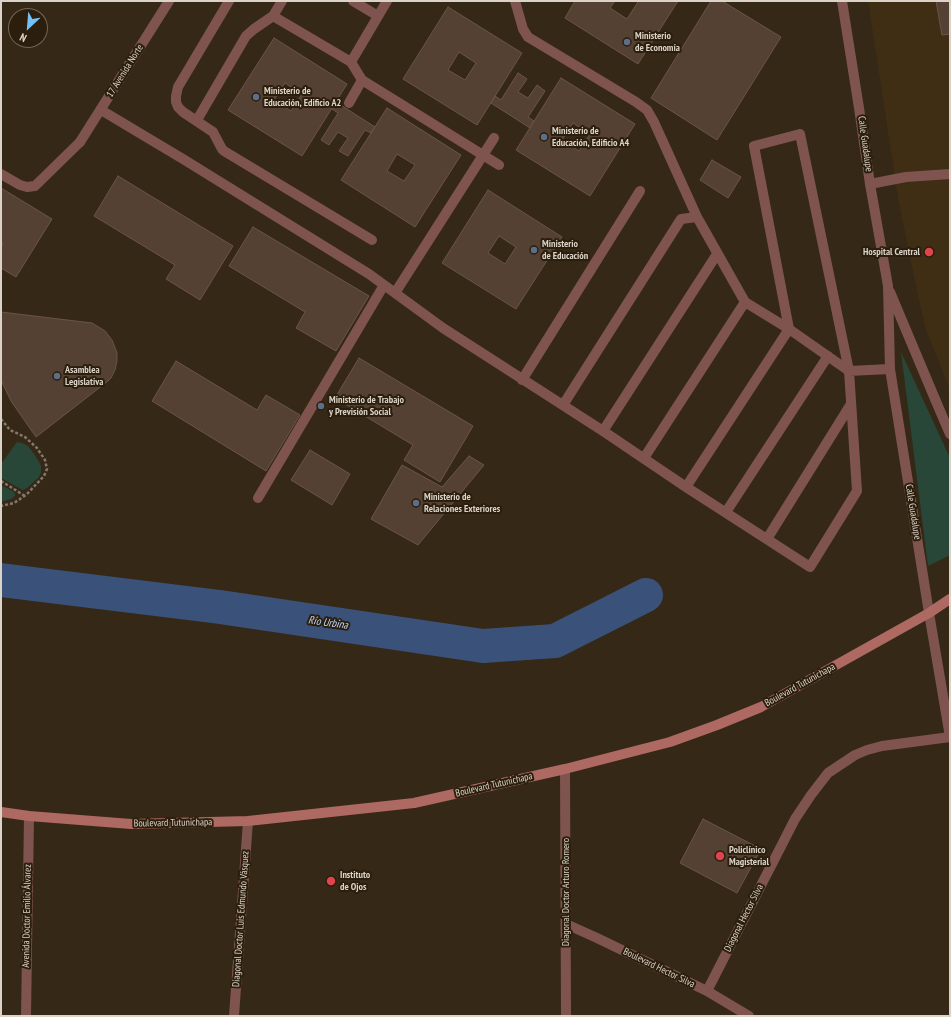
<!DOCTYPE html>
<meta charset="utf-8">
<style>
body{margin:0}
#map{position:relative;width:951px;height:1017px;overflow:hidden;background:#352816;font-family:"PT Sans Narrow",sans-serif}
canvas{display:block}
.frame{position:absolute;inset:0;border:2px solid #dbd3c8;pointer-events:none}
.north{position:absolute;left:8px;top:8px;width:40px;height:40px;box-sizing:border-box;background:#2b1e0c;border:1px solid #716657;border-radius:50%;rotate:206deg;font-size:11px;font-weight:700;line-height:16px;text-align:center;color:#dbd3c8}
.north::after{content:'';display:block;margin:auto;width:14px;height:18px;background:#73c1f6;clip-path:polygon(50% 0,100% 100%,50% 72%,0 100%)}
</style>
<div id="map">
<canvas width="951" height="1017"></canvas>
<div class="frame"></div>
<div class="north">N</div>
</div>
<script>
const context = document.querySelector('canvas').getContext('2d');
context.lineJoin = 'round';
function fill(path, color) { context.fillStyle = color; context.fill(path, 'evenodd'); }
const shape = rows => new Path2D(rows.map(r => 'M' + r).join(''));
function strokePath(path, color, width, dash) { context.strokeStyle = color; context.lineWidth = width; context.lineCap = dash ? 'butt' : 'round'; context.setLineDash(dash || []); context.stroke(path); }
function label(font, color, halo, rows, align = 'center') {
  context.font = font + ' "PT Sans Narrow",sans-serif'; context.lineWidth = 4; context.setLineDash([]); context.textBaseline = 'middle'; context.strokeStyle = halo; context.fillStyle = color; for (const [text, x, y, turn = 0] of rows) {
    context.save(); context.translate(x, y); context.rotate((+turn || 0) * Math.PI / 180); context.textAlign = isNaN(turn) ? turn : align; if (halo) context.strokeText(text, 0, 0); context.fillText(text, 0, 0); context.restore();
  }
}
const built = shape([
 [868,1,950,1,950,390,926,330,919,300,899,204]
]);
const green = shape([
 [901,352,950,458,950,555,928,566],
 [17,442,22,443,28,446,34,454,39,462,41,466,41,472,39,477,27,488,23,490,19,488,1,478,1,464],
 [1,485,14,492,15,494,15,496,11,499,1,502]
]);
const river = shape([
 [1,580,220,607,483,646,555,641,646,595]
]);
const building = shape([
 [575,1,615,1,610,8,627,19,638,2,636,1,678,1,638,64,565,18,575,1],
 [711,1,722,1,781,37,717,140,651,98,711,1],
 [936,1,950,1,950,34,942,35,936,1],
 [448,7,522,53,477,125,403,79,448,7],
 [459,52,476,63,465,80,448,70,459,52],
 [274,38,347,84,302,156,228,110,274,38],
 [285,83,302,94,291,111,274,100,285,83],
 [518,73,527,79,518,92,528,98,537,85,545,91,528,117,534,121,530,128,491,103,495,96,501,100,518,73],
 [561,78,635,124,590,196,516,150,561,78],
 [573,123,590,134,579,151,562,140,573,123],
 [336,102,375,127,371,133,365,130,348,156,339,151,348,138,338,132,329,145,321,140,338,113,332,109,336,102],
 [387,108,461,155,415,227,341,180,387,108],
 [397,154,415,165,404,181,387,171,397,154],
 [712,160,741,177,728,198,700,180,712,160],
 [118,176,233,246,200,300,166,279,175,265,94,216,118,176],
 [1,188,52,219,16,277,1,268,1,248,3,244,1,242,1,188],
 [488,190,562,237,516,309,442,263,488,190],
 [499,236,516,247,505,264,488,253,499,236],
 [253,227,369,296,336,351,296,328,305,312,229,266,253,227],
 [1,312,92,323,105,331,112,340,117,353,117,361,115,370,111,378,108,381,36,437,11,401,1,380,1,312],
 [359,358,473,426,440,482,404,460,413,445,335,398,359,358],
 [176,361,257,410,266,395,300,415,266,471,152,401,176,361],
 [310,450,350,474,332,505,291,480,310,450],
 [469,456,484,465,418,545,371,519,402,465,442,487,469,456],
 [703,819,761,849,737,893,680,863,703,819]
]);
const path = shape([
 [1,419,10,430,25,437,37,448,45,460,47,469,44,476,27,494,20,499,14,503,1,506],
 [1,481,25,496]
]);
const service = shape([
 [229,1,178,87,176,96,176,102,178,107,183,112,213,132,222,149,224,151,372,240],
 [353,1,378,16],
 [515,1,523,29,528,37,636,102,647,110,654,122,697,217],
 [273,16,351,62,362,80,499,165],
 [351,62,387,1],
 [349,103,362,80],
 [101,110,183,159,369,274,443,328,603,431,686,487,810,567,857,491,849,371,800,134,754,146,789,329,686,487],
 [197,120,246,36,254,29,273,16,282,1],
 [1,174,20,185,27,187,35,186,80,142],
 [870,184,906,177,950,174],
 [395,293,494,138],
 [522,380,640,191],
 [563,405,681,219,697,217,745,302,789,329,849,371,890,369],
 [603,431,717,254],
 [644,458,745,302],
 [258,498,384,285],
 [726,512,828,356],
 [767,539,851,404]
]);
const minor = shape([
 [80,142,169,1],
 [565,769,566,1016],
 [566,924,597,938,707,991,749,1016],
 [707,991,795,819,811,795,828,773,855,755,867,750,882,746,950,737],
 [26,1016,29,816],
 [234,1016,248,821]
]);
const tertiary = shape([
 [842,1,859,108,870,184,888,286,890,369,929,613,950,737],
 [890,292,935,399,950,434]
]);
const secondary = shape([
 [1,812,29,816,131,824,248,821,414,803,565,769,670,742,717,725,761,707,929,613,950,599]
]);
const markers = [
 [627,42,4,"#5c6f8a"],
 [256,97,4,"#5c6f8a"],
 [544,137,4,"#5c6f8a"],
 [534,250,4,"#5c6f8a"],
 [929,252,5,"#e0444e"],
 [57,376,4,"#5c6f8a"],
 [321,406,4,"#5c6f8a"],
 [416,503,4,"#5c6f8a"],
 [720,856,5,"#e0444e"],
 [331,881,5,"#e0444e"]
];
const poiNames = [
 ["Ministerio",635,36],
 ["de Economía",635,48],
 ["Ministerio de",264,91],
 ["Educación, Edificio A2",264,103],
 ["Ministerio de",552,131],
 ["Educación, Edificio A4",552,143],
 ["Ministerio",542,244],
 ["de Educación",542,256],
 ["Hospital Central",920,252,"right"],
 ["Asamblea",65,370],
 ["Legislativa",65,382],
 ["Ministerio de Trabajo",329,400],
 ["y Previsión Social",329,412],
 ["Ministerio de",424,497],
 ["Relaciones Exteriores",424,509],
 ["Policlínico",729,850],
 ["Magisterial",729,862],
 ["Instituto",340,875],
 ["de Ojos",340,887]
];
const streetNames = [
 ["17 Avenida Norte",125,71,-58],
 ["Calle Guadalupe",865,144,82],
 ["Calle Guadalupe",913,512,81],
 ["Boulevard Tutunichapa",800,685,-29],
 ["Boulevard Tutunichapa",494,785,-13],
 ["Boulevard Tutunichapa",173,823,-1],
 ["Diagonal Doctor Arturo Romero",566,892,-90],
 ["Avenida Doctor Emilio Álvarez",27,916,-89],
 ["Diagonal Hector Silva",744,918,-63],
 ["Diagonal Doctor Luis Edmundo Vásquez",241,919,-86],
 ["Boulevard Hector Silva",659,968,26]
];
const waterNames = [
 ["Río Urbina",328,623,8]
];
fill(built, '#3f2d14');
fill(green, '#284738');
strokePath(river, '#3a5279', 34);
fill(building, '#554034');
strokePath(building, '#6b5548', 1);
strokePath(path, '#837869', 2.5, [3, 2]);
strokePath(service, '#7f544f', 10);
strokePath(minor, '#7f544f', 10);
strokePath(tertiary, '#7f544f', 10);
strokePath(secondary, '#ae6962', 10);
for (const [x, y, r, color] of markers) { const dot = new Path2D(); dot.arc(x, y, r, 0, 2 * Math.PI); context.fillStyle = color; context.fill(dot); strokePath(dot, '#2b1e0c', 1.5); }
label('bold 10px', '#dbd3c8', '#2b1e0c', poiNames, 'left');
label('10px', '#dbd3c8', '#2b1e0c', streetNames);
label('italic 11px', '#bfd7ff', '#2b1e0c', waterNames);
</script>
